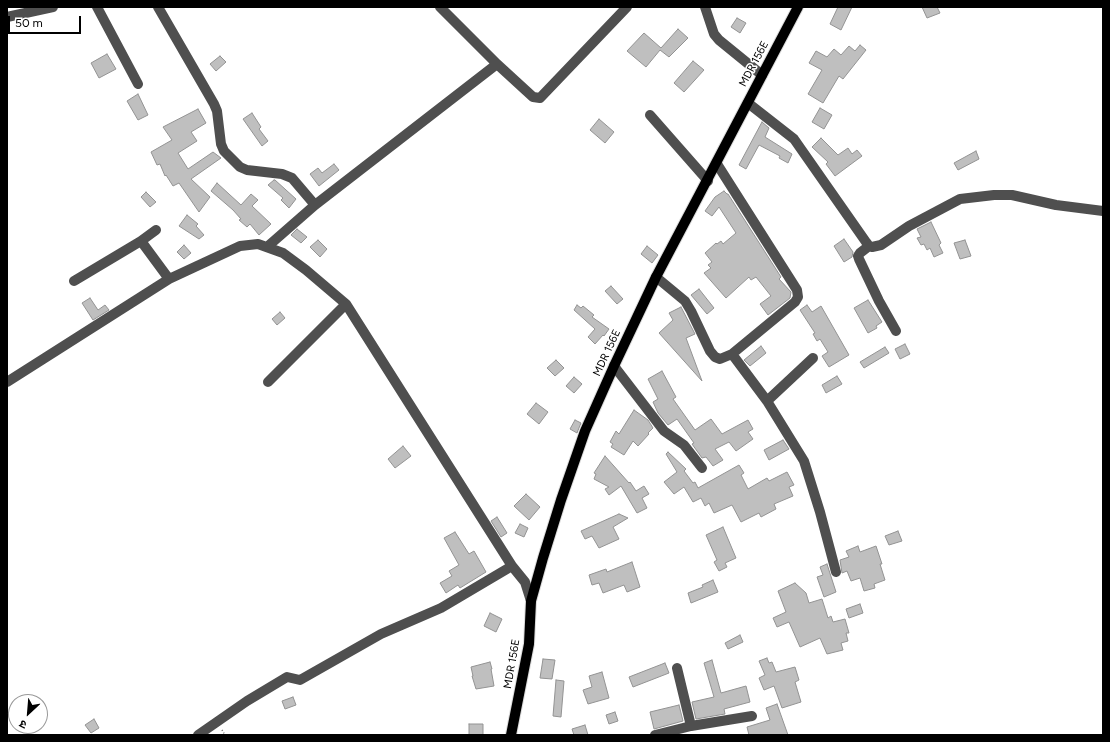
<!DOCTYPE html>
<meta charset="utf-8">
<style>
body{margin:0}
#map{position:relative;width:1110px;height:742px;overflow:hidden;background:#fff;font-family:Figtree,"Noto Sans Devanagari",sans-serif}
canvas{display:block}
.frame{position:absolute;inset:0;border:8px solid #000;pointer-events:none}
.north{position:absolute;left:8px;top:694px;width:40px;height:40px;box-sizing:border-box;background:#fff;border:1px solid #999;border-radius:50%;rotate:206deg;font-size:11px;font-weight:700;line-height:16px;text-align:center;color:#000}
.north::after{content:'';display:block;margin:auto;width:14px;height:18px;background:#000;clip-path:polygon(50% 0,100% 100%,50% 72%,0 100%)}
.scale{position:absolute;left:8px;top:16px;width:73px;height:18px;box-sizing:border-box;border:2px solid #000;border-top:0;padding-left:5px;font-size:12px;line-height:14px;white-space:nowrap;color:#000;-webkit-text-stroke:3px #fff;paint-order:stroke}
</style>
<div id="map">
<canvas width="1110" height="742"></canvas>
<div class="frame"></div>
<div class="north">उ</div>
<div class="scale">50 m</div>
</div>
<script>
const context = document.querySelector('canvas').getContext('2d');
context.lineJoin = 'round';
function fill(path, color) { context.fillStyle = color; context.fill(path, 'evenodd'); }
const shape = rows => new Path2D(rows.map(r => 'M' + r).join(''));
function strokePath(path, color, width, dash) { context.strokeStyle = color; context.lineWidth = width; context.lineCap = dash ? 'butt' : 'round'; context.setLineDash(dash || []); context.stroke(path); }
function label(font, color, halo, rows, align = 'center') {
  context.font = font + ' Figtree,sans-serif'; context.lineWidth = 3; context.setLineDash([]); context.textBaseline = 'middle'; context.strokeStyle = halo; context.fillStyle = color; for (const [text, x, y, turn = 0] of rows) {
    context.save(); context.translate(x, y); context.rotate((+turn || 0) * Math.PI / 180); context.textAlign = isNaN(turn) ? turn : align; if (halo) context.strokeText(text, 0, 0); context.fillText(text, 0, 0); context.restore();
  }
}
const building = shape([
 [838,7,852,7,841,30,830,24,838,7],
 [922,7,937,7,940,13,927,18,922,7],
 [737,18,746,23,740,33,731,27,737,18],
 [678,29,688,38,669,57,660,50,646,67,627,51,644,33,661,48,678,29],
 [860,45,866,50,843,79,839,76,823,103,808,94,822,70,809,63,816,51,827,57,834,49,841,55,849,46,855,51,860,45],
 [107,54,116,69,99,78,91,63,107,54],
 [220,56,226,62,216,71,210,64,220,56],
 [693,61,704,70,684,92,674,83,693,61],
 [138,94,148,115,138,120,127,101,138,94],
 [820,108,832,115,824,129,812,122,820,108],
 [198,109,206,123,191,132,197,141,178,153,188,169,213,152,221,158,191,179,210,197,199,212,179,183,173,186,166,175,165,176,160,164,157,165,151,152,172,140,163,127,198,109],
 [252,113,261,127,259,129,268,141,262,146,243,119,252,113],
 [599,119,614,132,605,143,590,130,599,119],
 [762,122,769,128,765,137,792,154,788,163,779,158,780,156,759,145,746,169,739,165,762,122],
 [821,138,838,155,848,148,852,154,857,150,862,156,835,176,826,164,828,162,812,147,821,138],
 [976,151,979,159,958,170,954,163,976,151],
 [334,164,339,170,319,186,310,174,318,168,322,173,334,164],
 [274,180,275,180,296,199,289,208,281,200,283,198,268,185,274,180],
 [217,183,241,205,251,194,258,200,252,206,271,224,259,235,250,224,247,227,239,220,241,219,233,210,211,191,217,183],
 [724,191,727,194,728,194,781,277,779,279,791,292,790,298,768,315,760,304,771,296,756,277,751,280,749,277,726,298,704,273,711,268,708,265,712,262,705,253,716,243,717,244,721,241,723,244,736,233,719,207,712,216,705,211,715,197,724,191],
 [146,192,156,202,150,207,141,197,146,192],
 [187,215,198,224,196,226,204,235,199,239,179,226,187,215],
 [931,222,941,243,939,245,943,253,934,257,930,248,927,250,924,244,921,245,917,238,921,237,917,229,931,222],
 [297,229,307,237,301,243,291,235,297,229],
 [844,239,853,252,852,257,844,262,834,246,844,239],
 [318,240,327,249,320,257,310,247,318,240],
 [965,240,971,256,960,259,954,243,965,240],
 [184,245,191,253,184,259,177,252,184,245],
 [647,246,658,255,652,263,641,254,647,246],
 [611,286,623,299,617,304,605,291,611,286],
 [699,289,714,308,707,314,691,295,699,289],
 [90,298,98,310,105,305,109,310,93,320,82,303,90,298],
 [868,300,882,322,876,326,877,328,868,333,854,308,868,300],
 [577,305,581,308,583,306,594,315,592,317,609,329,604,336,603,335,595,344,588,337,595,329,574,310,577,305],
 [807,305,812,312,821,306,849,355,829,367,822,356,828,352,820,339,817,341,813,334,815,333,800,310,807,305],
 [681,307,695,334,686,338,702,381,659,333,673,320,669,313,681,307],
 [280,312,285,318,277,325,272,319,280,312],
 [905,344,910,354,900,359,895,349,905,344],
 [761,346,766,353,750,366,744,360,761,346],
 [885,347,889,353,864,368,860,362,885,347],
 [556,360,564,368,555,376,547,368,556,360],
 [662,371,676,397,673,399,695,430,711,419,722,434,748,420,753,429,748,432,753,439,736,451,729,442,715,449,723,460,713,466,706,457,702,458,692,444,694,443,677,419,668,425,658,413,653,402,658,399,648,379,662,371],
 [837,376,842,384,826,393,822,385,837,376],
 [574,377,582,384,574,393,566,386,574,377],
 [536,403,548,412,539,424,527,414,536,403],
 [634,410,648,420,653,428,648,433,649,434,638,446,633,441,624,455,611,447,613,444,610,442,616,431,619,434,634,410],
 [575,420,581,423,577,433,570,429,575,420],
 [783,440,789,449,769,460,764,450,783,440],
 [403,446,411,456,395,468,388,459,403,446],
 [668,452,686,469,684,471,693,483,695,482,698,488,739,465,744,473,741,475,748,489,767,478,769,481,787,472,794,485,789,487,793,496,774,504,776,509,761,517,759,513,741,522,732,505,714,513,709,503,705,506,701,498,693,502,684,487,674,494,664,482,677,472,666,454,668,452],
 [605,456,629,483,630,482,636,491,644,486,649,494,642,498,647,508,637,513,621,486,609,495,605,489,609,487,594,479,596,474,594,473,605,456],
 [526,494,540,507,529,520,514,506,526,494],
 [619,514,628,518,613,527,619,539,599,548,592,536,585,539,581,531,619,514],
 [497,517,507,533,501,537,491,521,497,517],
 [520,524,528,528,524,537,515,533,520,524],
 [723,527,736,558,725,563,727,567,719,571,714,562,717,560,706,535,723,527],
 [898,531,902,541,889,545,885,536,898,531],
 [455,532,469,554,474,551,486,572,460,588,458,585,446,593,440,583,452,576,449,571,459,565,444,538,455,532],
 [858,546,860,552,876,546,882,564,880,564,885,580,874,584,875,588,864,591,860,578,851,581,847,571,842,573,840,560,849,557,846,551,858,546],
 [632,562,640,587,627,592,624,585,603,593,599,583,592,585,589,575,606,569,607,572,632,562],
 [827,564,836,592,824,597,817,577,823,575,820,567,827,564],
 [713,580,718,592,691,603,688,593,703,587,702,585,713,580],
 [795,583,806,593,809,603,822,599,828,618,831,616,833,622,845,619,849,633,846,633,848,641,841,643,843,650,827,654,820,638,800,647,789,622,777,627,773,618,786,612,778,591,795,583],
 [860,604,863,613,849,618,846,609,860,604],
 [490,613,502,619,496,632,484,626,490,613],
 [740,635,743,642,728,649,725,643,740,635],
 [767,658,769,663,772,662,776,672,795,667,799,680,795,682,801,702,782,708,774,686,764,690,759,678,765,675,759,661,767,658],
 [543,659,555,660,552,679,540,678,543,659],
 [712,660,721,693,746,686,750,702,724,709,725,714,696,719,692,702,714,697,704,663,712,660],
 [490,662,492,669,491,669,494,686,476,689,472,676,473,676,471,667,490,662],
 [665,663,669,673,633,687,629,677,665,663],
 [602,672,609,698,588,704,583,690,592,687,589,676,602,672],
 [556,680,564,681,561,717,553,716,556,680],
 [293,697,296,705,285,709,282,701,293,697],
 [777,704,788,735,749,735,747,727,770,720,766,708,777,704],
 [679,705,683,721,654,729,650,712,679,705],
 [615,712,618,721,609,724,606,715,615,712],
 [94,719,99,728,91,733,85,725,94,719],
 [469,724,483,724,483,735,469,735,469,724],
 [585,725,588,735,574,735,572,729,585,725]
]);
const path = shape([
 [222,730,225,735]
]);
const minor = shape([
 [97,7,138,84],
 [158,7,214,104,217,111,221,144,224,151,240,167,247,170,282,174,292,178,315,205],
 [440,7,497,64,533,97,540,98,627,7],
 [705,7,714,34,719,40,762,75],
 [7,17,53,7],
 [748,103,794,139,866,242,869,246,872,247,881,245,909,226,960,199,994,195,1012,195,1056,205,1103,211],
 [650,115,708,181],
 [141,241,169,279],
 [869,246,860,253,858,256,859,259,879,301,896,331],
 [267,247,315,205,497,64],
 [656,277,685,301,691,311,710,351,715,357,720,359,732,354,795,302,798,297,797,290,717,164],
 [74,281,141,241,156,230],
 [732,354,767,401,804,461,820,512,836,572],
 [614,366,664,431,684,445,702,468],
 [7,382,169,279,240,246,258,244,283,253,306,270,346,304,512,566,525,582,531,601],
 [268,382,346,304],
 [767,401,813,358],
 [677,668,691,726],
 [198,735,247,701,287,677,300,680,381,634,441,608,512,566],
 [655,735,691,726,752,716]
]);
const major = shape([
 [511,735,529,644,531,601,543,558,561,500,585,431,614,366,656,277,798,7]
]);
const streetNames = [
 ["MDR 156E",754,64,-62],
 ["MDR 156E",607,353,-65],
 ["MDR 156E",512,664,-80]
];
fill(building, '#bfbfbf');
strokePath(building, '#939393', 1);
strokePath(major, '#dbdbdb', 12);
strokePath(path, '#717171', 1.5, [1, 2]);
strokePath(minor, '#4f4f4f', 10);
strokePath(major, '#000', 10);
label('11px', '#000', '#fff', streetNames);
</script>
